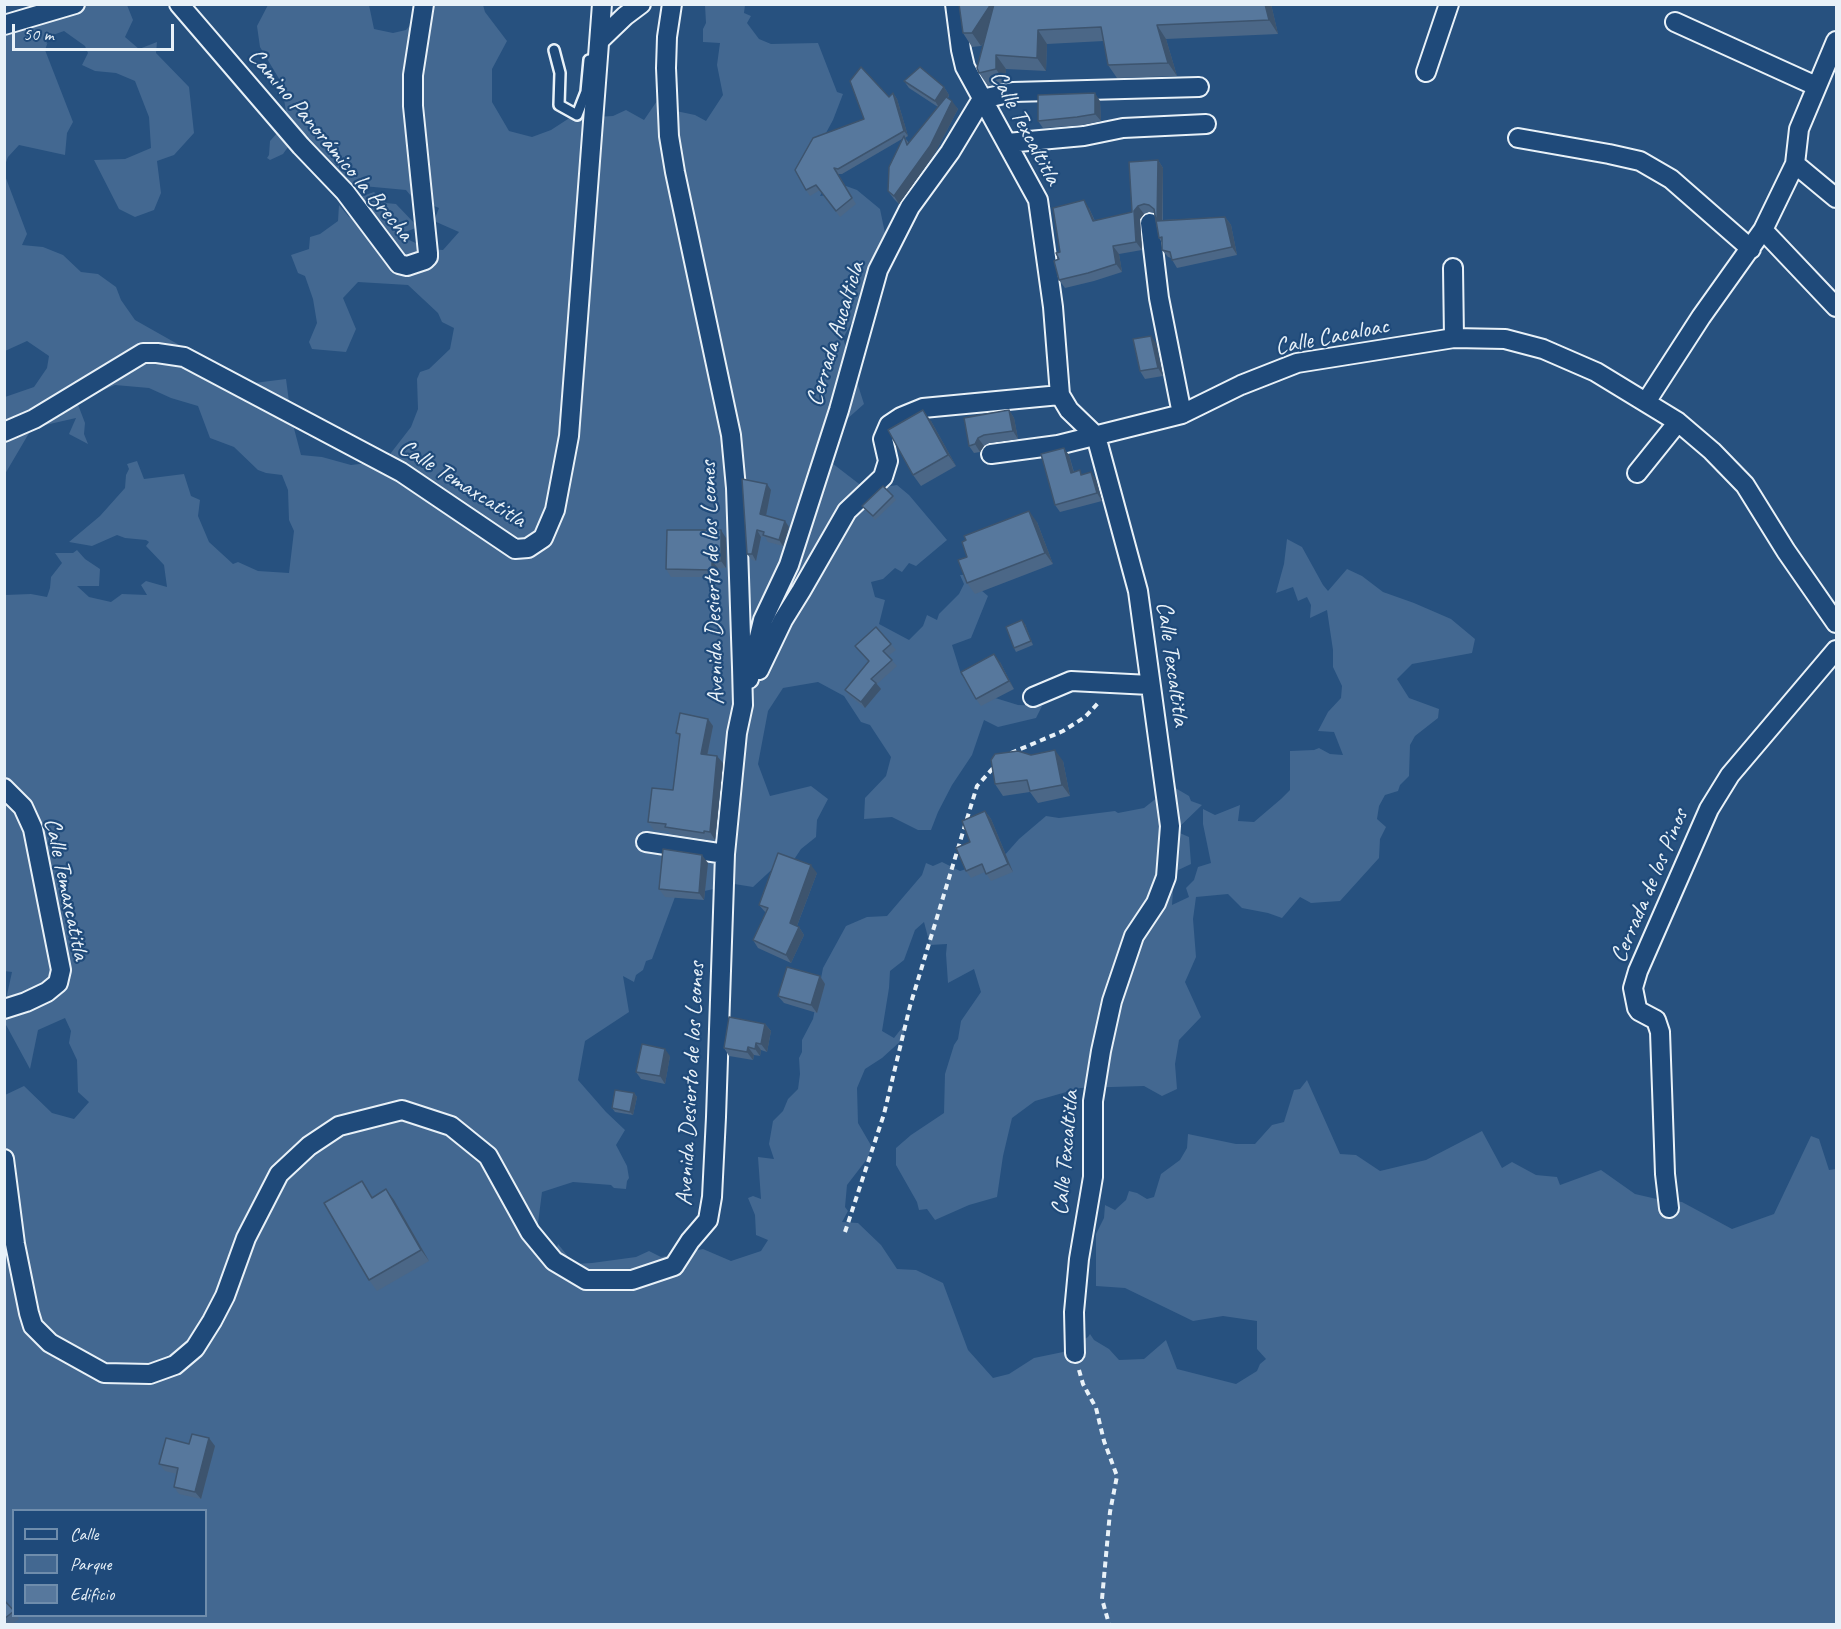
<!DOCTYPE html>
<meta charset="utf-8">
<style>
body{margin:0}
#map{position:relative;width:1841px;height:1629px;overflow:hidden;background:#27517f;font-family:Caveat,sans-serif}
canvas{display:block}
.frame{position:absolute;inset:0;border:6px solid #e8f1f8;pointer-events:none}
.legend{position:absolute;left:12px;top:1509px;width:195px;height:108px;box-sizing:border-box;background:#1f4a7a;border:2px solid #6f8dac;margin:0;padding:8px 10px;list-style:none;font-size:18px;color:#e8f1f8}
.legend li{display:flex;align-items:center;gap:12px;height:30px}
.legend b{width:30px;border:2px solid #6f8dac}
.scale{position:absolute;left:12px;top:24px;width:162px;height:27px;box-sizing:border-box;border:3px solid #e8f1f8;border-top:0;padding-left:8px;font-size:18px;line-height:21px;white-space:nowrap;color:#e8f1f8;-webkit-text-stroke:4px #1f4a7a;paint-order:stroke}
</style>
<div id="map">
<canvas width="1841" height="1629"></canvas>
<div class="frame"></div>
<ul class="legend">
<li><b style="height:8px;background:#1f4a7a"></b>Calle</li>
<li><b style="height:16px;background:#436891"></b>Parque</li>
<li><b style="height:16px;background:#57789d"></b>Edificio</li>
</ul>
<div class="scale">50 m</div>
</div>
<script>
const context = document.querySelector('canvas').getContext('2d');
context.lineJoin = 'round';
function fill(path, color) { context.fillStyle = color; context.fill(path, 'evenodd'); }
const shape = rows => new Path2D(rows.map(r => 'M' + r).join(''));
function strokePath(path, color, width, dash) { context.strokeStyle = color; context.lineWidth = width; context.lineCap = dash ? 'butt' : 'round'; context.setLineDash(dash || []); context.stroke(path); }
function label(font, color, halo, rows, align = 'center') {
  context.font = font + ' Caveat,sans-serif'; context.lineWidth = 4.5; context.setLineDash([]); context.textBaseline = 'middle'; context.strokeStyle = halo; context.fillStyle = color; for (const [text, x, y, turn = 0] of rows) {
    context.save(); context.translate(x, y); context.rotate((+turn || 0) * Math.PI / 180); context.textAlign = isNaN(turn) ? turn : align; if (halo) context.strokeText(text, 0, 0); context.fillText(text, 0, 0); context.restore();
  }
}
const green = shape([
 [29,5,127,5,133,20,125,37,139,49,157,42,156,53,189,87,194,133,174,155,157,161,161,193,154,210,135,217,119,209,94,160,125,159,151,148,149,117,135,81,116,73,95,71,82,65,88,53,85,46,64,31,50,36,45,50,73,122,67,133,65,155,19,145,8,157,5,165,5,20],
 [268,5,369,5,374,29,393,33,406,30,428,5,483,5,485,12,507,41,492,69,492,102,509,131,532,137,551,130,571,117,574,107,595,117,613,116,626,110,644,120,657,101,676,111,695,115,706,121,723,95,717,65,720,43,703,42,703,29,706,23,705,5,745,5,744,13,751,16,747,23,759,39,771,44,818,43,837,92,843,94,833,120,808,166,826,184,820,196,827,195,846,186,857,190,880,209,891,262,856,315,843,338,864,404,838,427,828,460,867,490,897,485,909,495,947,540,916,566,909,563,902,572,895,568,883,579,871,582,875,597,885,600,879,624,909,640,923,626,927,615,937,620,939,614,959,594,964,584,960,575,976,574,975,585,988,596,971,638,952,645,961,674,974,689,992,697,1018,705,1042,706,1036,718,998,727,984,720,972,755,952,785,938,812,931,830,918,830,892,817,864,819,865,798,886,776,891,757,870,725,861,722,844,696,818,682,783,688,768,711,758,764,770,796,811,786,828,799,817,820,816,837,801,849,789,867,780,862,753,887,728,883,714,889,675,897,652,959,646,961,643,970,636,975,634,982,623,976,629,1012,585,1041,578,1080,606,1112,625,1130,616,1145,627,1166,629,1178,627,1181,626,1189,614,1188,611,1185,573,1182,542,1192,536,1239,556,1251,558,1244,574,1264,592,1263,636,1257,649,1251,661,1257,703,1249,731,1261,761,1251,768,1240,756,1235,755,1215,748,1198,753,1196,761,1199,758,1157,774,1159,769,1144,773,1121,783,1111,788,1099,798,1089,800,1074,799,1058,802,1052,802,1040,813,1019,823,968,846,926,867,917,887,916,922,875,926,863,933,866,942,862,960,871,1003,857,1019,839,1046,816,1059,818,1115,811,1118,813,1144,808,1172,786,1189,796,1191,801,1202,805,1175,831,1189,837,1191,864,1174,872,1166,880,1173,890,1172,905,1189,897,1186,888,1194,880,1198,867,1211,863,1203,824,1203,809,1215,815,1240,805,1238,821,1254,822,1281,799,1290,790,1290,751,1314,750,1319,748,1330,754,1343,755,1334,732,1318,731,1328,712,1341,698,1342,686,1333,667,1333,650,1327,610,1310,618,1311,605,1307,597,1298,601,1293,587,1276,593,1284,564,1287,539,1302,547,1323,585,1328,591,1347,569,1362,576,1383,592,1414,603,1451,619,1475,639,1472,653,1412,664,1397,679,1409,698,1439,709,1438,718,1415,736,1410,745,1409,776,1400,785,1398,791,1385,795,1379,806,1377,819,1386,827,1380,839,1379,858,1340,901,1311,903,1300,897,1282,918,1268,913,1242,908,1228,894,1196,897,1193,919,1196,957,1185,982,1201,1017,1179,1040,1175,1064,1177,1089,1162,1096,1144,1086,1080,1088,1035,1101,1012,1118,1003,1156,997,1197,969,1205,935,1220,927,1209,919,1210,917,1202,896,1165,896,1148,911,1135,944,1113,945,1074,954,1045,958,1039,961,1021,981,992,974,969,948,983,946,954,947,944,930,945,924,922,915,930,904,960,890,971,889,988,882,1031,894,1038,905,1024,903,1039,882,1058,865,1069,857,1088,858,1123,872,1147,867,1159,847,1185,845,1207,848,1211,842,1222,858,1223,881,1245,897,1269,916,1270,943,1283,968,1350,993,1378,1009,1374,1034,1358,1063,1352,1088,1337,1090,1334,1094,1340,1109,1349,1119,1360,1144,1359,1166,1340,1177,1369,1236,1384,1257,1371,1260,1364,1266,1359,1257,1349,1257,1321,1223,1316,1193,1321,1125,1288,1096,1286,1096,1234,1104,1218,1105,1205,1115,1210,1126,1200,1129,1191,1137,1193,1147,1199,1154,1197,1161,1174,1180,1160,1187,1148,1188,1134,1236,1144,1255,1144,1272,1125,1284,1122,1294,1090,1300,1089,1307,1080,1340,1154,1356,1155,1380,1171,1426,1160,1482,1131,1502,1168,1512,1162,1536,1175,1557,1177,1560,1185,1601,1170,1635,1194,1661,1200,1682,1202,1732,1229,1774,1214,1811,1136,1819,1139,1829,1170,1836,1169,1836,1624,5,1624,5,1095,24,1086,52,1113,74,1119,89,1102,78,1092,77,1060,69,1043,71,1031,65,1018,38,1030,30,1069,5,1023,5,1004,12,972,4,971,6,959,4,957,5,595,31,594,47,597,50,588,51,577,62,563,55,553,73,553,77,550,85,559,100,569,99,586,77,586,89,597,111,602,122,594,147,595,141,585,146,581,167,587,164,565,146,546,149,542,146,540,125,538,117,535,92,546,69,542,100,516,125,488,126,475,129,469,127,464,137,461,144,479,184,474,191,496,200,500,198,516,209,542,233,564,238,562,258,571,289,573,294,531,289,520,288,490,282,475,266,473,258,470,234,447,210,438,198,406,171,398,149,388,115,385,77,402,85,423,84,434,88,444,69,434,76,418,32,428,5,474,5,397,34,387,47,368,49,356,27,341,5,351,4,173,27,234,22,245,43,247,63,255,81,272,98,274,116,287,121,300,135,320,181,346,204,367,238,385,286,379,291,417,301,455,322,457,351,465,377,462,387,458,411,427,418,409,417,379,420,372,429,369,450,349,454,328,442,322,438,313,408,285,358,282,343,298,356,329,346,352,312,349,309,342,317,323,313,299,305,276,298,273,291,255,309,249,310,237,320,234,338,221,339,205,349,217,356,219,357,198,374,192,386,203,396,204,418,227,398,235,429,249,443,250,459,232,434,221,439,208,427,203,416,202,406,190,352,185,321,156,307,135,298,133,283,154,270,160,267,158,269,155,270,141,280,130,287,117,281,82,260,47,257,26],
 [14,1510,206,1510,206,1616,14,1616]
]);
const path = shape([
 [1011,753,1063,731,1085,717,1100,701],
 [845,1232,884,1114,910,1006,977,786,994,767],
 [1079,1370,1083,1384,1096,1408,1104,1441,1117,1476,1110,1512,1102,1599,1109,1624]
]);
const lane = shape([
 [554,50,560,73,559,105,577,115,586,92,589,60]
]);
const street = shape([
 [179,4,301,146,345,192,399,264,407,266,425,260,428,257,428,253,413,106,413,75,424,4],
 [955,4,961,50,965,67,1038,200,1053,307,1060,395,1069,410,1096,436,1138,591,1170,826,1166,877,1156,903,1134,936,1112,1001,1101,1051,1093,1101,1093,1177,1079,1259,1074,1312,1075,1353],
 [1675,22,1816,86],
 [4,25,75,4],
 [600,40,625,16,641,4],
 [1426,72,1449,4],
 [1518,138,1609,154,1640,161,1671,179,1751,249],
 [1007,143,1084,136,1123,128,1206,124],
 [1795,164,1836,198],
 [1150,223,1159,298,1182,414],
 [1763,230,1836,307],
 [1453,268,1454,338],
 [1646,402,1701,317,1763,230,1795,164,1799,129,1836,41],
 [4,432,34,419,143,353,157,353,184,357,401,472,515,549,528,548,543,538,555,510,569,436,602,4],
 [991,454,1058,445,1182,414,1241,385,1297,363,1454,338,1505,339,1543,349,1596,372,1678,422,1712,451,1745,485,1786,551,1836,623],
 [1637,473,1678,422],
 [759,670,783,620,801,591,847,511,883,477,888,461,883,439,889,425,901,417,923,408,1060,395],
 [749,679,763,620,789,565,839,410,878,270,910,207,950,152,982,99,1013,92,1199,87],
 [1033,697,1071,681,1150,685],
 [4,788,23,807,33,829,61,970,58,983,47,992,26,1002,4,1009],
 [646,842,725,854],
 [4,1159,15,1244,29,1313,33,1326,50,1343,104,1373,150,1374,175,1365,195,1348,212,1321,225,1296,246,1238,279,1174,309,1146,339,1126,402,1110,451,1126,488,1156,530,1232,554,1261,586,1280,632,1280,674,1266,690,1241,708,1220,712,1197,716,1117,725,854,737,733,743,705,742,667,736,488,731,435,675,172,669,136,666,68,667,37,672,4],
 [1669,1208,1665,1174,1660,1032,1656,1020,1639,1011,1637,1008,1633,988,1638,971,1709,809,1730,775,1836,650]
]);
const wall = shape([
 [1271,4,1278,34,1166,39,1177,76,1117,78,1108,65,1104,41,1047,44,1046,71,1006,69,1005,82,988,86,979,73,983,44,981,46,972,47,963,33],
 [904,81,944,87,949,95,948,98,958,109,935,153,899,204,894,199,888,191,902,139,842,174,838,174,856,204,840,217,820,190,810,196,806,190,864,119,893,93,897,99,908,136,905,138,909,143,938,107,909,88],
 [1100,101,1101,121,1082,125,1043,128,1038,121],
 [1158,160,1163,168,1163,220,1225,217,1231,225,1237,255,1177,268,1171,258,1168,257,1162,250,1162,243,1159,238,1154,213,1149,212,1144,214,1140,219,1142,250,1119,254,1122,272,1094,281,1065,288,1059,280,1059,259,1060,252,1089,208,1095,221,1132,212],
 [1156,343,1163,376,1145,379,1140,371],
 [1009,410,1014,418,1018,439,989,443,984,446,980,452,974,453,969,446],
 [931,421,956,466,921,486,913,475],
 [1069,455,1074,472,1083,475,1091,472,1096,480,1102,501,1060,512,1055,505],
 [771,490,766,516,785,521,789,527,783,546,768,542,765,537,761,537,756,561,752,560,747,554],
 [893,496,896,500,875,520,862,506],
 [1037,522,1053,564,975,594,967,583,967,557],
 [726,538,726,568,718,568,718,577,671,577,666,569],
 [1025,624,1033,645,1016,652,1014,648],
 [891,644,896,650,888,656,897,666,877,684,881,689,865,708,850,696,845,690,868,662,855,646],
 [1000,662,1014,689,981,706,976,699],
 [708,719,713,726,708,754,723,763,715,840,710,839,710,840,671,834,668,831,654,830,648,822,673,790,680,738,676,733],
 [1031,755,1063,761,1070,796,1038,803,1030,792,1003,796,995,784],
 [985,811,991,819,1013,872,991,881,985,872,971,878,966,871,970,842],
 [708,863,704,900,665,897,659,889],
 [817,873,797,926,799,927,804,935,791,963,758,948,753,940,766,913,759,905],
 [820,976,825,984,817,1013,784,1003,778,996],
 [765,1024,771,1031,767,1052,761,1050,760,1056,754,1055,753,1060,729,1056,724,1048],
 [670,1056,665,1084,641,1079,636,1072],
 [634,1093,637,1097,633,1115,615,1112,612,1108],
 [386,1189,394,1200,429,1261,377,1291,369,1280,370,1193,373,1197],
 [189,1444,215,1446,201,1499,179,1494,174,1487,177,1474,165,1471,159,1464],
 [4,1600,14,1611,14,1616,17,1616,19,1619,12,1624,4,1624]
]);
const shadedWall = shape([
 [991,4,1001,4,1005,10,981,46,972,33],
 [1265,4,1271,4,1278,34,1269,20],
 [1157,25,1166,39,1177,76,1168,63],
 [1038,30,1047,44,1046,71,1037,58],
 [996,55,1006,69,1005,82,996,69],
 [944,87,949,95,940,109,935,101],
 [893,93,897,99,908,136,904,131],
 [1095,93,1100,101,1101,121,1095,114],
 [952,101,958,109,935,153,899,204,894,196],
 [1158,160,1163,168,1162,228,1157,221],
 [1084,200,1089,208,1098,229,1093,221],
 [1138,206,1144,214,1140,219,1142,250,1136,242,1134,211],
 [1225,217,1231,225,1237,255,1232,247],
 [1113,246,1119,254,1122,272,1116,264],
 [1151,336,1156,343,1163,376,1158,368],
 [923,410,931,421,956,466,948,455],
 [1009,410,1014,418,1018,439,1013,431],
 [978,438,984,446,980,452,975,444],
 [1064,448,1069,455,1076,481,1071,473],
 [1091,472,1096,480,1102,501,1097,493],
 [767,484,771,490,765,521,760,514],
 [1029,511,1037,522,1053,564,1045,553],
 [785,521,789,527,783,546,779,540],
 [721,530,726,538,726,568,721,561],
 [757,530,761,537,756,561,752,554],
 [712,561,718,568,718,577,712,570],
 [1022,620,1025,624,1033,645,1031,641],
 [994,654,1000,662,1014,689,1009,681],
 [876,683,881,689,865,708,861,702],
 [708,719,713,726,706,761,701,754],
 [1055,750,1063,761,1070,796,1062,785],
 [717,756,723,763,715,840,710,832],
 [985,811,991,819,1013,872,1008,864],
 [702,855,708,863,704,900,699,893],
 [811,865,817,873,795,931,790,923],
 [799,927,804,935,791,963,786,955],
 [820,976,825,984,817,1013,811,1005],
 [765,1024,771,1031,767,1052,761,1044],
 [756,1043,761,1050,760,1056,755,1049],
 [748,1047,754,1055,753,1060,747,1052],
 [665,1049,670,1056,665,1084,660,1076],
 [634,1093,637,1097,633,1115,630,1112],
 [386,1189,394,1200,429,1261,421,1250],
 [209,1438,215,1446,201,1499,195,1492]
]);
const building = shape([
 [959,4,991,4,972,33,963,33,959,4],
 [994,4,1265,4,1269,20,1157,25,1168,63,1108,65,1101,27,1038,30,1037,58,996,55,996,69,979,73,977,68,994,4],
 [861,67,889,97,893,93,904,131,838,169,834,168,852,198,836,211,816,185,806,190,795,170,813,138,864,119,850,81,861,67],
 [920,67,944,87,935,101,904,81,920,67],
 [1095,93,1095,114,1077,117,1038,121,1038,95,1095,93],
 [946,97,952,101,930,146,894,196,888,191,889,167,904,136,907,145,946,97],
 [1158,160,1157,221,1225,217,1232,247,1172,260,1170,252,1162,250,1162,237,1159,238,1154,209,1149,205,1144,204,1138,206,1134,211,1136,242,1113,246,1116,264,1088,273,1059,280,1054,261,1059,259,1056,253,1060,252,1053,208,1084,200,1093,221,1132,212,1129,162,1158,160],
 [1151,336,1158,368,1140,371,1133,339,1151,336],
 [923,410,948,455,913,475,888,430,923,410],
 [1009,410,1013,431,984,435,978,438,975,444,969,446,964,418,1009,410],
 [1064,448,1071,473,1080,470,1081,475,1091,472,1097,493,1055,505,1041,454,1064,448],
 [742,479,767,484,760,514,785,521,779,540,763,535,764,532,757,530,752,554,747,554,742,479],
 [883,486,893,496,873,516,862,506,883,486],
 [1029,511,1045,553,967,583,958,560,967,557,962,542,966,540,964,536,1029,511],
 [667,530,721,530,721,561,712,561,712,570,666,569,667,530],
 [1022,620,1031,641,1014,648,1006,627,1022,620],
 [876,627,891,644,883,651,892,660,871,679,876,683,861,702,845,690,869,661,855,646,876,627],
 [994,654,1009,681,976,699,961,672,994,654],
 [680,713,708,719,701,754,717,756,710,832,704,831,704,833,665,827,666,824,648,822,652,788,673,790,680,734,676,733,680,713],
 [1055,750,1062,785,1030,791,1027,780,995,784,991,760,995,754,1018,751,1031,755,1055,750],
 [985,811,1008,864,986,874,982,864,966,871,956,848,970,842,962,821,985,811],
 [663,849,702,855,699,893,659,889,663,849],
 [778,853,811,865,790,923,799,927,786,955,753,940,768,908,759,905,778,853],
 [787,967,820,976,811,1005,778,996,787,967],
 [729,1017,765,1024,761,1044,756,1043,755,1049,748,1047,747,1052,724,1048,729,1017],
 [642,1044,665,1049,660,1076,636,1072,642,1044],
 [615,1090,634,1093,630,1112,612,1108,615,1090],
 [362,1181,372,1198,386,1189,421,1250,369,1280,324,1203,362,1181],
 [192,1434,209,1438,195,1492,174,1487,178,1468,159,1464,166,1438,189,1444,192,1434],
 [4,1600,14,1611,4,1619,4,1600]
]);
const streetNames = [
 ["Calle Texcaltitla",1025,128,62],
 ["Camino Panorámico la Brecha",330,145,50],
 ["Cerrada Aucalticla",836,334,-73],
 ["Calle Cacaloac",1332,337,-11],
 ["Calle Temaxcatitla",462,484,32],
 ["Avenida Desierto de los Leones",713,583,-92],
 ["Calle Texcaltitla",1172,664,82],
 ["Cerrada de los Pinos",1650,886,-67],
 ["Calle Temaxcatitla",66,889,78],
 ["Avenida Desierto de los Leones",691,1084,-87],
 ["Calle Texcaltitla",1066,1153,-85]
];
fill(green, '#436891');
strokePath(lane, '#e8f1f8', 14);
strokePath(street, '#e8f1f8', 22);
strokePath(path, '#e8f1f8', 4, [6, 4.5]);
strokePath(lane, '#1f4a7a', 9);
strokePath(street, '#1f4a7a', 18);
fill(wall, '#4b6787');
fill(shadedWall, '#3d546e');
fill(building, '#57789d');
strokePath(building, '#3d546e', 1.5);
label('24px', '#e8f1f8', '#1f4a7a', streetNames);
</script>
